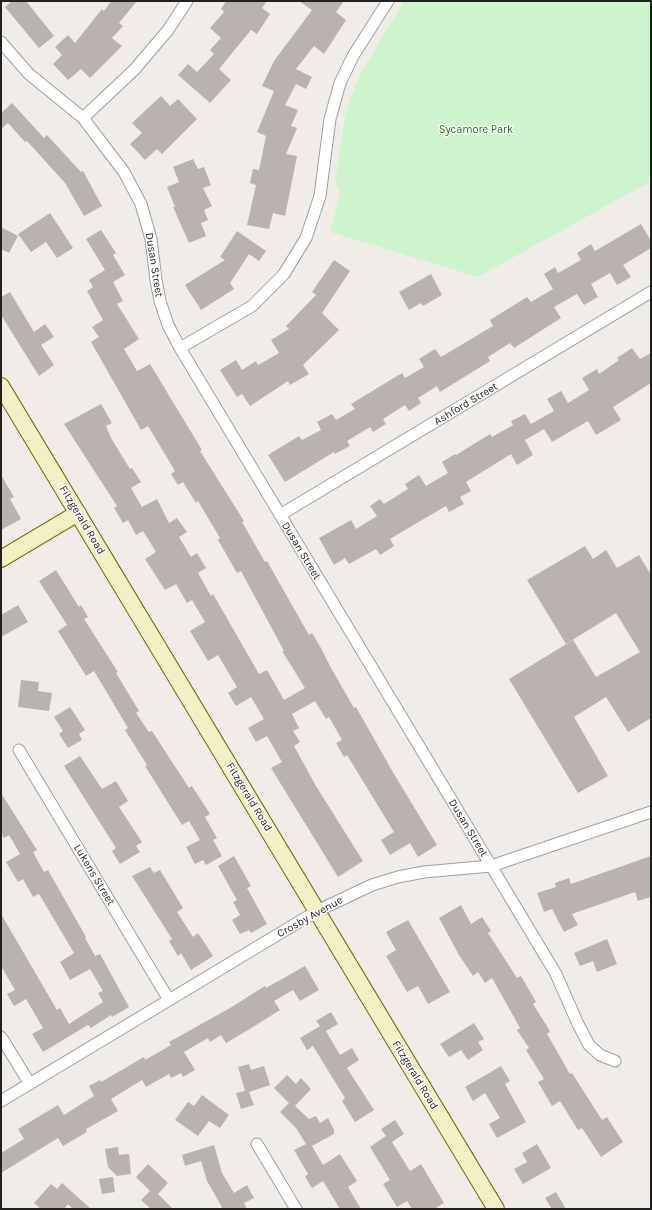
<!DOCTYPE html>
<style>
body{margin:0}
#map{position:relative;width:652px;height:1210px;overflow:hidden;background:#f0ede9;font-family:Karla,sans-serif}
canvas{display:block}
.frame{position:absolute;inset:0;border:2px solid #212121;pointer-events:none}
</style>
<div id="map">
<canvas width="652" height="1210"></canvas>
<div class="frame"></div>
</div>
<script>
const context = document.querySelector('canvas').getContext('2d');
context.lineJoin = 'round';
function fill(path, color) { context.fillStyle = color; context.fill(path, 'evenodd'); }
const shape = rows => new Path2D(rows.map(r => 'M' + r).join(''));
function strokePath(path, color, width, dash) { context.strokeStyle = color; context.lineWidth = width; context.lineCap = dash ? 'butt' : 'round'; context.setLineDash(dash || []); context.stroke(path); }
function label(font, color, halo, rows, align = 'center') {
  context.font = font + ' Karla,sans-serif'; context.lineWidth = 3; context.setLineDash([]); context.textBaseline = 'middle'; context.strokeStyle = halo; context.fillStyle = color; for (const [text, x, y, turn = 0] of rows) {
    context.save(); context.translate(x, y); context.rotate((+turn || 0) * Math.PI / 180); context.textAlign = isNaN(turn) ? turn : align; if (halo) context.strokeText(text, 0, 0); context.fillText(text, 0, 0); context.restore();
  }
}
const park = shape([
 [404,1,651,1,651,181,478,277,330,232,340,192,335,182,345,117,351,97,361,73]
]);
const building = shape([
 [12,1,26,1,54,36,39,48,5,7],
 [111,1,137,1,119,23,123,26,112,38,122,46,90,78,81,69,68,80,53,64,62,55,55,47,68,35,75,43,102,9,104,11],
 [226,1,267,1,262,8,270,14,257,34,251,30,219,69,231,80,210,103,178,75,188,64,197,72,214,54,210,50,221,38,210,28,224,12,221,9],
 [299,1,344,1,336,12,346,20,324,54,314,46,296,69,312,77,306,89,296,84,285,105,298,110,291,126,297,128,286,154,297,156,285,216,273,213,269,229,247,225,256,185,250,183,253,169,259,170,266,136,257,132,274,91,262,86,274,61,312,10],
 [161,96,170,106,178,99,197,119,162,154,157,149,145,160,130,144,142,133,132,123],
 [12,103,44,138,47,135,81,172,83,171,102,206,84,216,65,183,27,141,25,142,8,123,1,129,1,113],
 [193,159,198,169,204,167,211,185,203,188,212,206,204,210,208,220,201,223,206,236,189,243,173,207,175,207,167,187,179,182,173,167],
 [50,213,73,248,57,258,46,242,31,252,18,234],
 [641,224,651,241,651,248,623,265,631,277,617,285,610,273,591,284,598,297,584,305,577,294,554,307,561,318,514,348,510,343,488,357,490,361,440,392,437,386,418,398,421,403,409,411,405,405,383,419,386,424,373,432,370,427,347,441,350,446,335,454,334,452,285,482,268,455,299,436,302,440,321,430,317,422,332,414,336,420,355,409,351,404,402,373,405,378,424,367,419,359,435,349,441,357,493,326,490,320,527,297,531,302,553,289,544,274,555,267,558,273,581,260,577,253,591,244,595,251],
 [1,227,18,236,9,253,1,249],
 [101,230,116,253,113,255,125,275,113,282,123,301,117,304,139,339,124,349,137,371,150,364,202,450,200,451,244,521,242,522,265,562,267,561,309,635,312,633,321,648,331,668,354,708,356,707,394,774,437,845,418,857,410,843,390,855,381,840,394,832,347,755,344,757,336,743,342,740,329,717,326,719,315,701,292,714,299,728,293,731,300,742,294,746,316,786,363,861,338,877,271,768,282,762,267,736,256,742,248,728,264,719,251,697,236,706,228,693,237,687,218,655,208,661,190,631,205,622,192,600,187,603,176,584,165,590,145,559,156,552,143,531,136,535,128,520,123,523,114,508,117,506,64,424,101,404,112,423,106,426,111,438,130,469,132,468,141,482,131,488,142,507,157,499,169,523,177,518,187,532,179,537,191,557,197,553,206,568,198,573,211,596,213,594,259,674,267,670,284,700,305,688,282,651,284,651,241,571,237,573,218,540,220,538,198,501,196,503,183,482,178,485,171,474,175,471,148,426,141,430,91,342,99,337,92,327,103,320,87,291,93,287,89,280,105,270,86,239],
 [237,231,266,251,259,261,249,254,230,283,234,289,201,310,185,285,225,260,220,257],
 [334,260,350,271,322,313,339,330,303,365,309,374,290,385,288,381,250,406,242,394,237,397,220,370,236,360,242,370,256,361,258,365,279,353,271,340,289,329,286,326,316,295,312,292],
 [431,274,442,295,423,306,421,303,409,310,399,292],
 [10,292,34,332,45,324,54,337,41,345,54,365,39,376,1,315,1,297],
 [632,348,640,359,651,353,651,383,613,407,621,420,596,435,588,421,552,442,544,429,525,440,533,455,517,465,511,454,466,482,471,491,460,497,464,504,449,512,446,506,410,527,390,539,394,546,380,555,376,549,349,564,345,558,334,565,319,538,351,520,356,529,377,516,370,506,380,499,384,504,408,489,405,484,419,475,426,486,448,473,442,462,455,454,456,455,490,434,492,437,513,425,511,421,525,414,531,424,554,411,547,399,561,391,568,403,589,390,582,378,597,369,599,374,619,360,617,358],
 [1,475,14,497,10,499,21,519,1,530],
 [585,546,593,559,606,550,617,568,639,555,651,575,651,718,628,732,606,697,574,717,608,776,578,793,509,679,573,640,596,677,640,652,616,613,566,644,527,580],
 [56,570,79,607,81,605,88,617,84,619,118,672,116,673,139,711,136,713,149,732,152,731,189,788,192,786,210,814,205,817,217,838,213,840,222,856,206,865,203,860,195,864,186,847,200,840,189,821,182,825,145,766,147,765,125,730,128,728,94,671,86,676,58,631,67,625,39,581],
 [18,605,28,622,1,637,1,615],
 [21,680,39,682,38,691,52,693,49,711,18,707],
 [70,707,85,730,79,734,82,740,68,748,59,734,63,731,54,717],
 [80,756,102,789,116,781,128,801,119,807,142,842,136,846,140,852,120,864,112,851,116,848,64,766],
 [1,793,37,850,33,852,44,872,48,870,86,937,85,938,95,956,100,954,129,1007,112,1017,111,1015,91,1028,88,1025,43,1052,32,1034,43,1028,26,999,14,1006,7,994,15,990,1,966,1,914,57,1010,60,1008,69,1024,103,1002,98,993,103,991,90,969,70,980,60,962,74,953,39,894,33,897,23,879,18,882,6,862,20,854,9,835,4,838,1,832],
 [234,856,251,886,247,888,267,924,251,933,249,930,240,934,232,920,240,915,233,902,237,900,218,866],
 [651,856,651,897,638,901,635,892,572,914,578,925,564,932,552,909,544,912,537,893,556,887,555,883,569,878,571,884],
 [150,867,154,873,160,870,183,908,177,912,193,937,198,933,213,956,191,970,181,953,178,956,169,941,172,939,132,876],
 [461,905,471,924,482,917,491,931,488,933,517,978,521,976,536,1002,533,1004,550,1031,547,1034,570,1074,572,1073,602,1120,607,1117,623,1142,601,1157,582,1128,578,1130,560,1101,552,1106,538,1082,544,1079,526,1050,529,1048,517,1030,520,1028,492,978,485,983,478,972,473,976,459,955,439,918],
 [408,920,450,992,428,1004,418,986,407,992,386,956,396,950,386,932],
 [607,939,617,964,597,972,593,961,580,966,574,953],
 [305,966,319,990,300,1001,293,990,274,1001,280,1010,253,1027,226,1043,221,1035,210,1042,208,1038,184,1052,195,1070,183,1077,181,1073,171,1078,169,1074,146,1087,142,1080,111,1099,118,1111,86,1129,87,1132,63,1146,58,1138,1,1173,1,1153,24,1139,18,1129,58,1105,64,1115,94,1096,89,1086,100,1080,101,1082,144,1057,145,1060,171,1045,169,1042,230,1008,265,986,266,988],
 [331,1012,338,1024,326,1031,340,1055,352,1048,359,1060,347,1068,374,1110,355,1122,342,1101,345,1098,313,1046,307,1050,300,1038,320,1026,316,1021],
 [474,1023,484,1039,478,1042,483,1050,468,1060,461,1050,449,1057,440,1044],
 [249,1064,251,1070,264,1066,270,1085,249,1092,254,1105,241,1109,236,1093,245,1091,238,1067],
 [501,1066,510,1081,505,1084,526,1122,497,1138,489,1124,500,1118,485,1093,473,1101,465,1087],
 [287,1075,296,1084,301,1078,311,1089,295,1106,309,1119,316,1116,320,1123,328,1118,334,1130,334,1134,312,1146,323,1165,340,1154,357,1181,348,1187,361,1209,340,1209,323,1181,312,1188,305,1177,308,1174,294,1150,306,1144,296,1128,280,1112,289,1103,274,1088],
 [202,1095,229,1115,220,1128,209,1121,198,1136,175,1120,188,1102,194,1106],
 [395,1120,404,1134,392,1142,410,1171,421,1164,444,1203,434,1209,412,1209,407,1201,397,1207,383,1184,390,1180,370,1147,386,1136,381,1129],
 [537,1144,551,1168,523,1184,514,1169,527,1162,522,1153],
 [214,1145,222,1173,234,1193,247,1185,254,1198,244,1203,247,1209,223,1209,207,1181,201,1161,185,1166,182,1155],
 [118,1147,119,1155,129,1154,131,1174,117,1176,108,1167,105,1149],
 [148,1164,168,1183,158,1194,173,1209,151,1209,141,1200,150,1191,136,1177],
 [113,1177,115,1192,102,1194,99,1179],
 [62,1183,91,1209,73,1209,68,1204,64,1209,41,1209,34,1203,51,1184,57,1189],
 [556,1192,566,1209,552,1209,545,1198]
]);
const minor = shape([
 [1,42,29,74,83,118,124,172,141,204,151,239,156,280,160,301,168,325,180,348,556,974,578,1024,589,1045,600,1055,615,1061],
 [83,118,135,69,168,30,187,1],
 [180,348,252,306,284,274,306,238,320,196,330,119,340,83,353,56,388,1],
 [280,515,651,292],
 [19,750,169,1000],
 [1,1037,30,1084],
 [1,1101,317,911,372,885,398,877,424,872,491,866,651,812],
 [257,1144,296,1209]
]);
const secondary = shape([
 [1,386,496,1209],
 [1,559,78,513]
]);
const parkNames = [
 ["Sycamore Park",476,130]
];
const streetNames = [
 ["Dusan Street",154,265,81],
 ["Ashford Street",466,404,-31],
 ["Fitzgerald Road",82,520,59],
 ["Dusan Street",301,551,59],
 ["Fitzgerald Road",249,797,59],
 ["Dusan Street",468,828,59],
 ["Lukens Street",94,875,59],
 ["Crosby Avenue",310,917,-29],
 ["Fitzgerald Road",415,1075,59]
];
fill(park, '#cef4cd');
fill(building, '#bab2af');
strokePath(minor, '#9e9e9e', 13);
strokePath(secondary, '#6e6d13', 18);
strokePath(minor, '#fff', 11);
strokePath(secondary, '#f3f0c5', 16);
label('11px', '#1d751a', '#fff', parkNames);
label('11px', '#212121', '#fff', streetNames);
</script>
